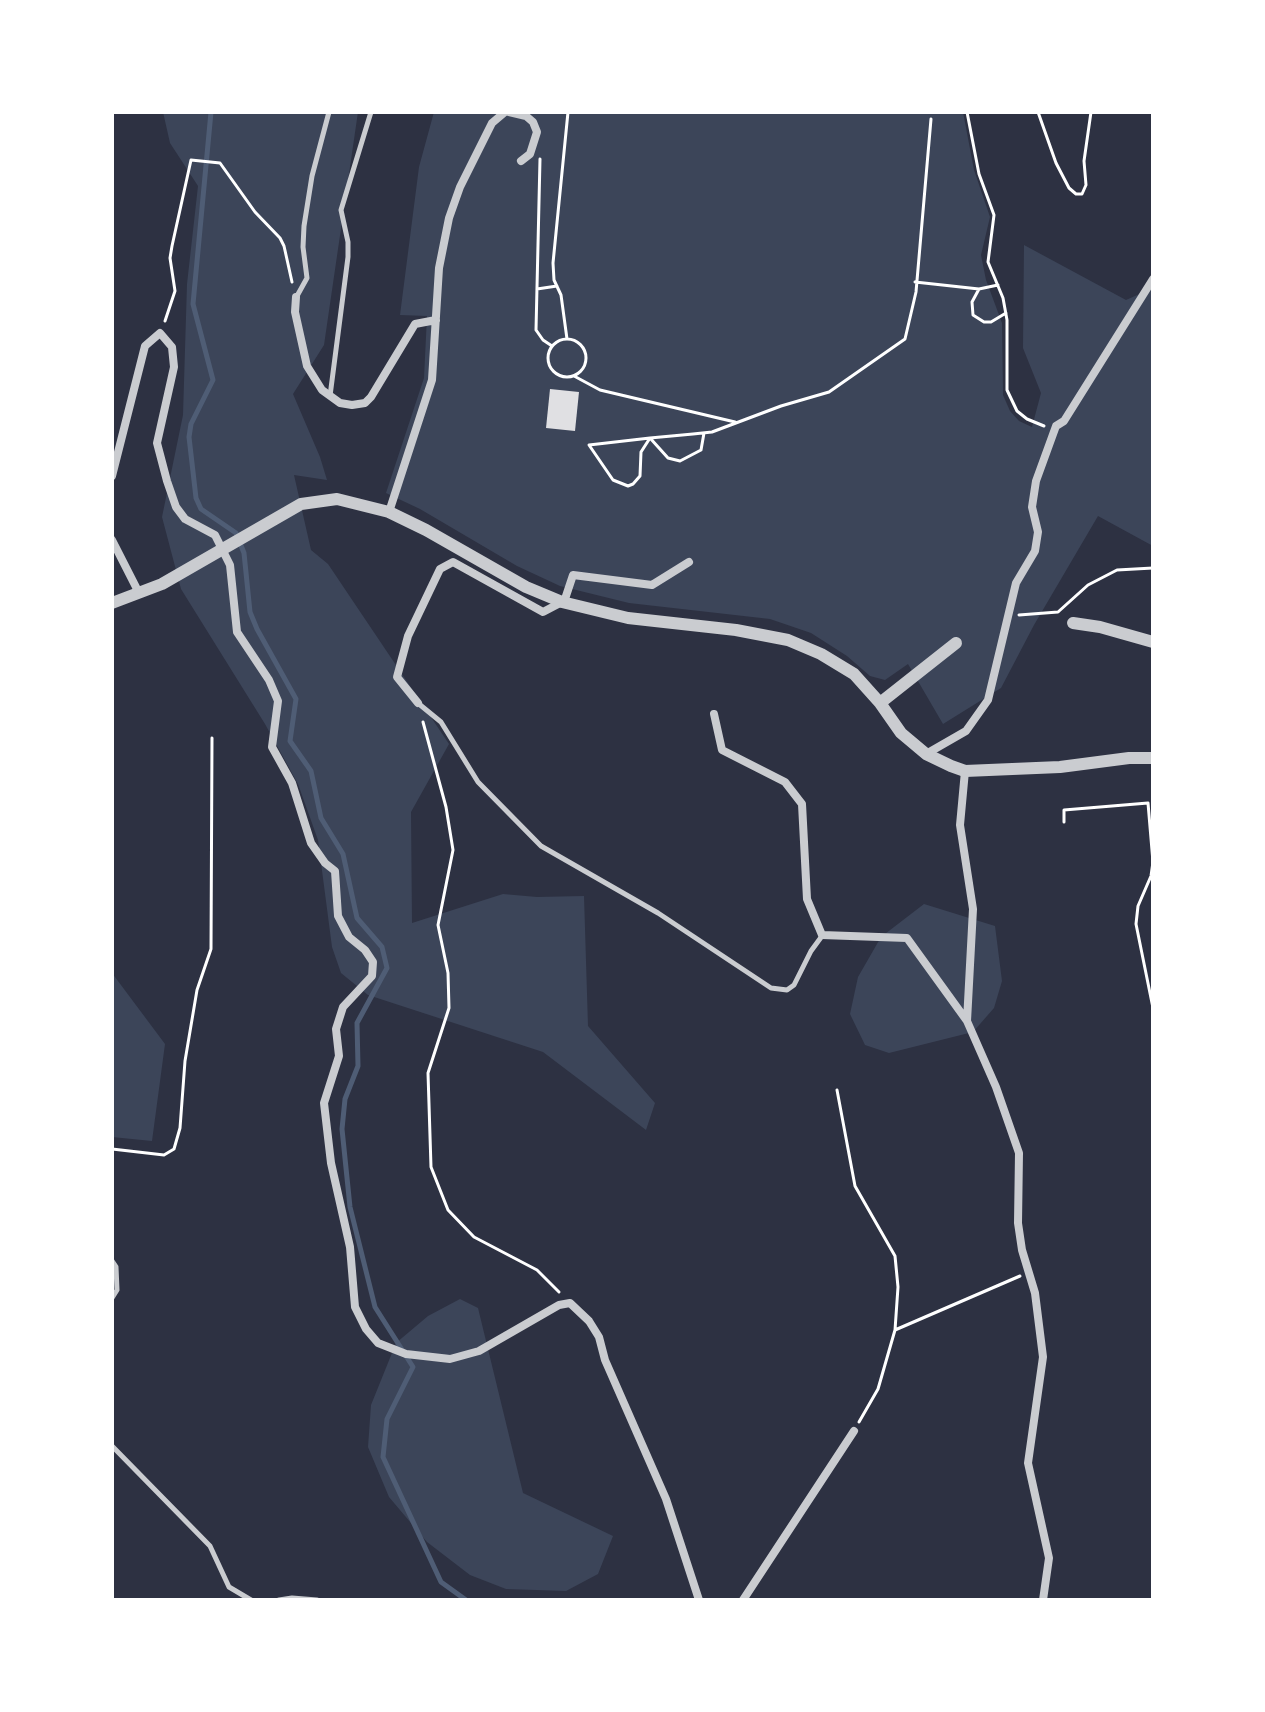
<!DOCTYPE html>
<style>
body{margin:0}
#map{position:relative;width:1265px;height:1712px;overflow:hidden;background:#2d3142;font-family:"Libre Baskerville",serif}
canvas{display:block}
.frame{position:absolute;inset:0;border:114px solid #fff;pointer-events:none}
</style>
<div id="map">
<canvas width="1265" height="1712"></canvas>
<div class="frame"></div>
</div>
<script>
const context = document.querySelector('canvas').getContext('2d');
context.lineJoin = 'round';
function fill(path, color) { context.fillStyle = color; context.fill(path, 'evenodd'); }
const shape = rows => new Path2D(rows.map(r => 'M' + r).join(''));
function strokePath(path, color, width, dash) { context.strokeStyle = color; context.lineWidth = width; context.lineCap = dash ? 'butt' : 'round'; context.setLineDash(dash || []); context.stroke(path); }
const green = shape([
 [163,112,358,112,324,345,293,394,320,457,327,480,294,475,311,550,328,564,449,744,411,812,412,923,503,894,537,897,584,896,588,1026,655,1103,646,1130,543,1052,368,995,341,973,332,947,318,840,298,784,265,724,181,589,162,517,183,415,187,284,198,186,170,143],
 [434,112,963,112,974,170,990,217,981,255,986,280,1002,323,1003,395,1010,411,1019,421,1032,427,1041,393,1023,348,1024,245,1126,300,1153,288,1153,546,1098,516,1034,625,1001,688,943,724,908,664,885,680,870,676,847,656,811,633,770,619,629,603,560,586,517,566,420,509,386,493,424,378,427,316,400,315,419,167],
 [924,904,995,926,1002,981,994,1008,973,1032,889,1053,865,1045,850,1014,858,977,881,937],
 [112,973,165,1044,152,1141,112,1137],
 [460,1299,478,1308,523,1493,613,1536,598,1574,566,1591,506,1589,470,1575,427,1542,389,1497,368,1447,371,1405,396,1343,428,1316]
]);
const stream = shape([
 [211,112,193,304,213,380,191,424,189,437,196,498,201,509,236,533,244,553,250,612,257,629,296,699,290,741,311,771,321,818,343,854,357,918,382,947,387,968,357,1023,358,1066,345,1099,342,1129,350,1207,375,1307,413,1367,387,1419,383,1457,441,1582,466,1600]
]);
const building = shape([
 [550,389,579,392,575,431,546,428]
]);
const path = shape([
 [967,112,979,174,994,215,988,262,1003,298,1007,320,1007,390,1017,411,1027,419,1044,426],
 [1038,112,1056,163,1069,188,1076,194,1082,194,1086,185,1084,161,1091,112],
 [540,159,536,330,543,340,552,346],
 [915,282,979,289,998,285],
 [537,289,557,286],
 [979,289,972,302,973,315,984,322,991,322,1006,313],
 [165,321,175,291,170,258,172,246,191,160,220,163,255,212,280,238,284,246,292,282],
 '548 358a19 19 0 1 1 38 0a19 19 0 1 1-38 0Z',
 [567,339,561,295,554,280,553,263,568,112],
 [574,376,600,390,735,422],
 [704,433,701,450,680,461,668,458,650,438,641,452,640,476,633,484,628,486,613,480,589,445,650,438,693,434,712,432,781,406,829,392,905,339,916,292,931,119],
 [1019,615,1058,612,1088,585,1117,570,1153,568],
 [423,722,446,807,453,850,438,925,448,973,449,1008,428,1073,431,1167,448,1210,474,1237,537,1270,559,1292],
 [1064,822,1064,810,1148,803,1153,862,1151,876,1138,906,1136,924,1153,1008],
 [837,1090,855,1186,895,1256,898,1287,895,1330,878,1389,859,1422],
 [112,1149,164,1155,174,1149,180,1128,185,1061,197,990,211,949,212,738],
 [895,1330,1020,1276]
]);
const service = shape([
 [297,296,307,278,303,247,304,226,312,176,329,112],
 [330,396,348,257,348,242,341,210,371,112],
 [419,704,441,722,478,782,541,846,658,913,771,988,787,990,794,985,811,951,822,936],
 [112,1261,116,1267,117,1290,112,1298],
 [112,1446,210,1546,229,1587,251,1600],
 [279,1600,292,1598,317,1600]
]);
const minor = shape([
 [509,112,526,116,533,122,537,132,530,154,521,161],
 [296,297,295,312,307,366,322,390,340,403,352,405,365,403,371,397,415,324,436,320],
 [112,476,145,346,160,333,172,347,174,367,157,443,167,481,176,507,185,519,215,535,230,565,237,632,269,680,278,701,272,747,292,783,311,843,325,863,335,871,338,916,349,937,365,950,373,962,372,976,343,1007,336,1029,339,1056,324,1103,331,1163,350,1247,355,1307,366,1329,378,1343,406,1354,450,1359,479,1351,559,1305,570,1303,589,1321,599,1337,605,1360,666,1499,699,1600],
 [389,512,432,380,439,268,449,218,460,187,492,123,505,112],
 [112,540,139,593],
 [564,602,573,575,652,585,689,562],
 [418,703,397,677,408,636,440,569,453,562,543,612,562,602],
 [714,714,722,750,785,782,802,804,807,899,822,935,907,938,967,1021],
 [926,754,966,731,988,700,1016,583,1035,551,1038,532,1032,507,1036,481,1056,426,1064,421,1153,279],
 [965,771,960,825,973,909,967,1021,996,1087,1019,1153,1018,1223,1022,1250,1035,1293,1043,1357,1028,1463,1049,1558,1043,1600],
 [743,1600,854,1431]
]);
const tertiary = shape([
 [112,603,162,584,301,504,337,499,389,512,426,530,526,587,562,602,628,618,736,630,788,640,821,654,854,674,880,703,901,733,926,754,951,766,965,771,1060,767,1129,758,1153,758],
 [1073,623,1100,627,1153,642],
 [880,703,956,643]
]);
fill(green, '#3c4559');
strokePath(stream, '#4f5d75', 5);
fill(building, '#e0e0e3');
strokePath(path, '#fff', 3);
strokePath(service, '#caccd0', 5);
strokePath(minor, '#caccd0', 8);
strokePath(tertiary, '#caccd0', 12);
</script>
